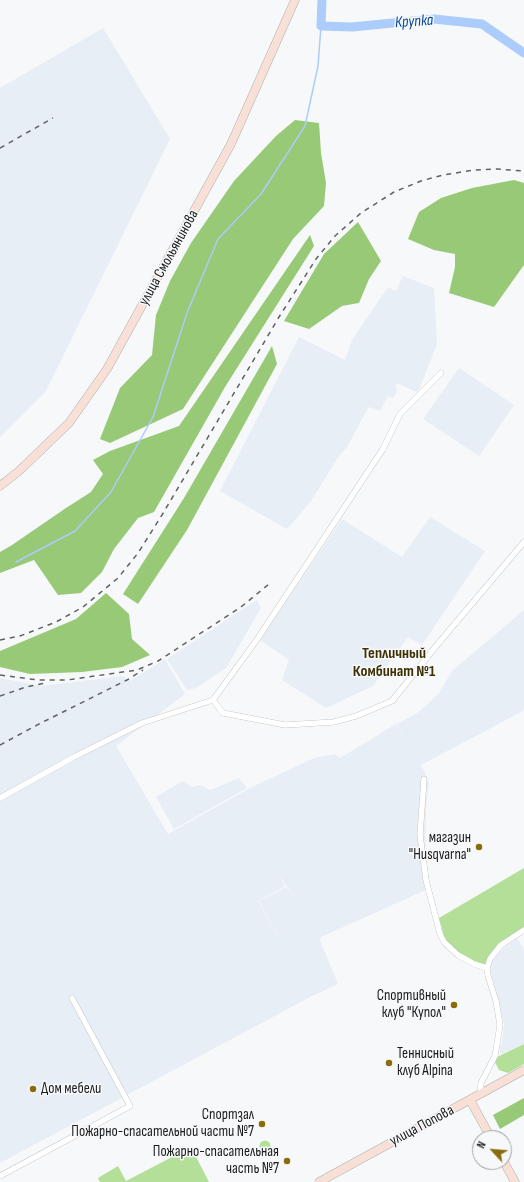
<!DOCTYPE html>
<meta charset="utf-8">
<style>
body{margin:0}
#map{position:relative;width:524px;height:1182px;overflow:hidden;background:#f7f8f9;font-family:"Sofia Sans Condensed",sans-serif}
canvas{display:block}
.north{position:absolute;left:472px;top:1130px;width:40px;height:40px;box-sizing:border-box;background:#f7f8f9;border:1px solid #9fa0a1;border-radius:50%;rotate:296deg;font-size:11px;font-weight:700;line-height:16px;text-align:center;color:#1b1b1c}
.north::after{content:'';display:block;margin:auto;width:14px;height:18px;background:#896c0b;clip-path:polygon(50% 0,100% 100%,50% 72%,0 100%)}
</style>
<div id="map">
<canvas width="524" height="1182"></canvas>
<div class="north">N</div>
</div>
<script>
const context = document.querySelector('canvas').getContext('2d');
context.lineJoin = 'round';
function fill(path, color) { context.fillStyle = color; context.fill(path, 'evenodd'); }
const shape = rows => new Path2D(rows.map(r => 'M' + r).join(''));
function strokePath(path, color, width, dash) { context.strokeStyle = color; context.lineWidth = width; context.lineCap = dash ? 'butt' : 'round'; context.setLineDash(dash || []); context.stroke(path); }
function label(font, color, halo, rows, align = 'center') {
  context.font = font + ' "Sofia Sans Condensed",sans-serif'; context.lineWidth = 3; context.setLineDash([]); context.textBaseline = 'middle'; context.strokeStyle = halo; context.fillStyle = color; for (const [text, x, y, turn = 0] of rows) {
    context.save(); context.translate(x, y); context.rotate((+turn || 0) * Math.PI / 180); context.textAlign = isNaN(turn) ? turn : align; if (halo) context.strokeText(text, 0, 0); context.fillText(text, 0, 0); context.restore();
  }
}
const built = shape([
 [103,28,170,139,46,391,0,437,0,88],
 [403,276,434,288,437,344,419,390,416,392,397,383,395,388,398,389,393,398,388,396,380,411,370,407,368,408,347,447,339,456,311,501,287,529,220,491,299,337,345,360,352,340,388,287,396,291],
 [459,368,514,405,479,456,423,419],
 [430,517,485,551,422,645,408,637,373,686,326,708,282,680,289,660,260,640,342,519,402,557],
 [257,600,261,608,226,668,196,688,187,690,167,659],
 [524,610,524,710,519,713,421,765,429,782,426,809,425,862,430,888,319,938,338,984,312,996,0,1163,0,678,41,686,123,676,130,681,165,659,185,694,116,746,168,834,250,788,314,758,335,754,340,758,396,724,406,739,397,724,419,712,439,693,452,671],
 [279,874,295,899,286,887,259,901,289,956,258,901,285,886],
 [239,778,247,788,174,829,156,797,183,781,192,787,201,785,210,790],
 [517,938,524,949,524,1044,501,1054,499,1049,502,1043,504,1024,490,968,495,955]
]);
const green = shape([
 [524,868,524,927,499,943,488,957,485,965,474,962,458,952,445,940,439,918],
 [524,1044,524,1064,508,1073,499,1070,495,1062,497,1057],
 '259.5 1146a5.5 5.5 0 1 1 11 0a5.5 5.5 0 1 1-11 0Z',
 [191,1147,209,1182,100,1182,98,1178,118,1166,126,1181]
]);
const forest = shape([
 [295,120,319,123,321,153,326,183,324,206,293,239,183,409,110,443,100,439,120,388,152,355,156,315,170,281,191,243,234,181,276,136],
 [514,180,524,183,524,265,494,307,449,293,455,267,455,254,434,250,408,239,419,212,441,198,472,188],
 [358,222,381,261,369,279,359,303,342,306,309,329,284,321,324,254],
 [310,235,314,246,225,387,154,512,138,518,114,549,102,572,81,593,58,595,34,560,0,573,0,552,12,545,66,508,91,492,103,474,93,460,110,451,179,426],
 [272,346,277,364,187,530,138,604,123,594,184,498],
 [106,593,129,614,132,639,150,655,122,667,82,672,30,674,0,667,0,651,76,619],
 [524,1098,524,1115,500,1129,493,1115]
]);
const stream = shape([
 [16,562,75,531,111,492,153,417,187,313,218,239,261,194,305,126,318,66,321,26]
]);
const river = shape([
 [322,0,321,26,352,27,434,19,482,24,524,53]
]);
const street = shape([
 [213,700,223,713,285,725,334,722,356,716,392,701,437,645,524,542],
 [424,779,420,835,426,880,440,934,444,942,458,955,474,964,487,968],
 [0,798,74,757,142,723,213,700,256,641,383,449,400,414,441,373],
 [480,1095,481,1083,495,1056,500,1025,496,1001,488,976,487,968,490,959,501,945,524,930],
 [0,1176,130,1106,72,998]
]);
const secondary = shape([
 [0,486,19,471,69,423,107,369,231,144,295,0],
 [470,1100,491,1138],
 [504,1162,515,1182],
 [319,1182,524,1070]
]);
const rail = shape([
 [0,148,53,118],
 [0,640,20,636,56,622,83,607,118,578,138,553,162,515,279,317,316,259,335,236,361,213,394,192,421,181,443,175,474,170,497,169,524,171],
 [0,675,38,680,67,680,137,670,158,661,241,607,269,584],
 [0,696,26,687,45,683],
 [0,745,39,724,127,680,143,670]
]);
const markers = [
 [479,847,4,"#896c0b"],
 [454,1005,4,"#896c0b"],
 [389,1063,4,"#896c0b"],
 [33,1089,4,"#896c0b"],
 [262,1124,4,"#896c0b"],
 [287,1161,4,"#896c0b"]
];
const streetNames = [
 ["улица Смольянинова",169,258,-61],
 ["улица Попова",422,1126,-28]
];
const poiNames = [
 ["магазин",471,838],
 ["\"Husqvarna\"",471,855],
 ["Спортивный",446,996],
 ["клуб \"Купол\"",446,1013],
 ["Теннисный",397,1054,"left"],
 ["клуб Alpina",397,1071,"left"],
 ["Дом мебели",41,1089,"left"],
 ["Спортзал",254,1115],
 ["Пожарно-спасательной части №7",254,1132],
 ["Пожарно-спасательная",279,1152],
 ["часть №7",279,1169]
];
const waterNames = [
 ["Крупка",414,22,-4]
];
const neighbourhoodNames = [
 ["Тепличный",394,654],
 ["Комбинат №1",394,672]
];
fill(built, '#e7eef6');
fill(green, '#b4df99');
fill(forest, '#97c976');
strokePath(stream, '#acccfb', 1.5);
strokePath(river, '#acccfb', 9);
strokePath(street, '#aeafb0', 6);
strokePath(secondary, '#aeafb0', 9);
strokePath(street, '#fff', 5.5);
strokePath(secondary, '#f9e0d7', 8);
strokePath(rail, '#606162', 1.5, [5, 5]);
for (const [x, y, r, color] of markers) { const dot = new Path2D(); dot.arc(x, y, r, 0, 2 * Math.PI); context.fillStyle = color; context.fill(dot); strokePath(dot, '#f7f8f9', 1.5); }
label('15px', '#1b1b1c', '#f7f8f9', streetNames);
label('15px', '#1b1b1c', '#f7f8f9', poiNames, 'right');
label('italic 16px', '#00449a', '#f7f8f9', waterNames);
label('bold 16px', '#3e3005', '#f7f8f9', neighbourhoodNames);
</script>
